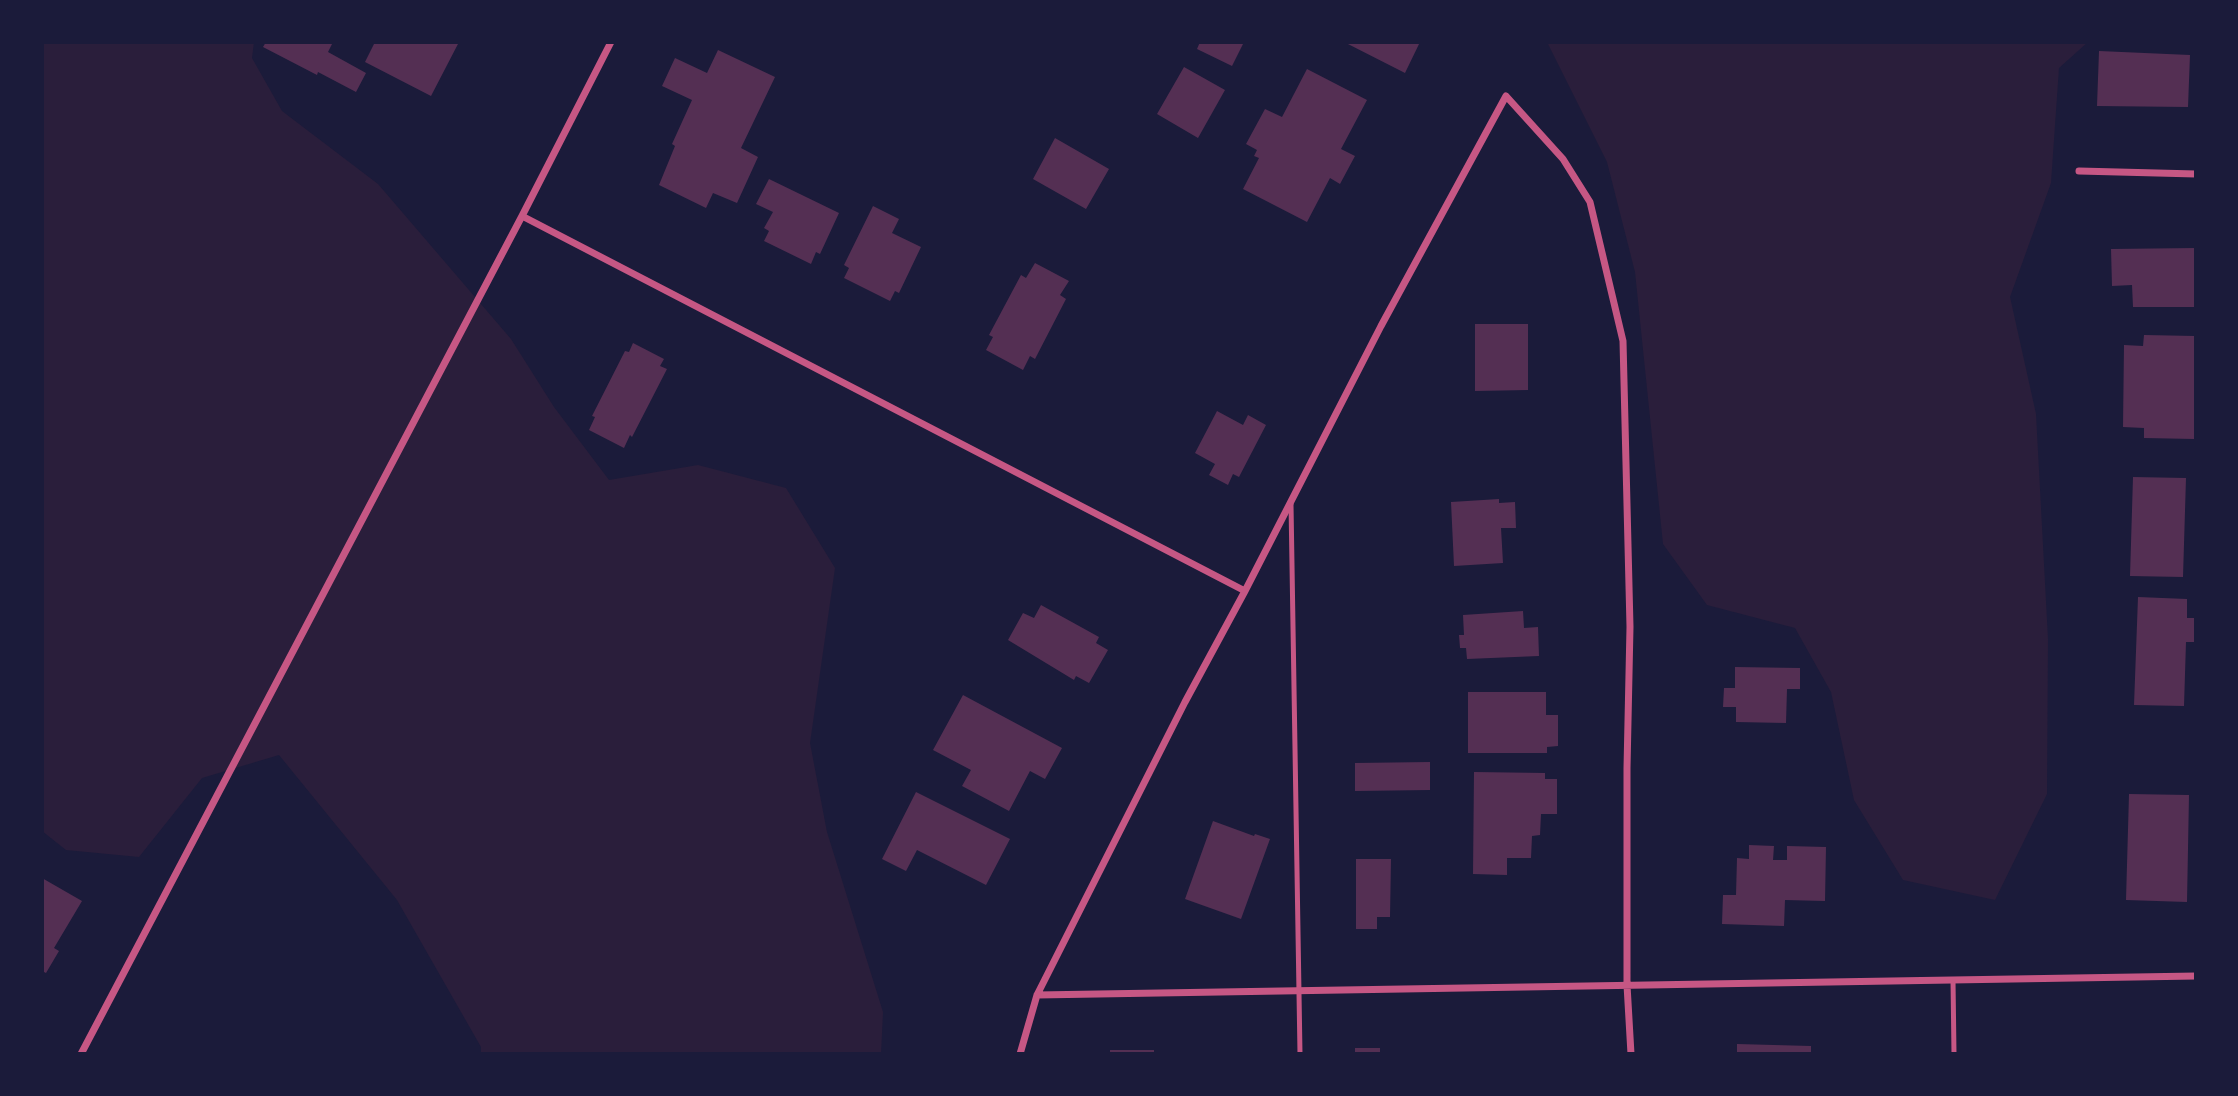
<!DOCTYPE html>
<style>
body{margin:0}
#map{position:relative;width:2238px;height:1096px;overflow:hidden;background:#1b1b3a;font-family:"Zilla Slab",serif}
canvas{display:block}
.frame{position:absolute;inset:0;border:44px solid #1b1b3a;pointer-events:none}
</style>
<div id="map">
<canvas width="2238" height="1096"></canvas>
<div class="frame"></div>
</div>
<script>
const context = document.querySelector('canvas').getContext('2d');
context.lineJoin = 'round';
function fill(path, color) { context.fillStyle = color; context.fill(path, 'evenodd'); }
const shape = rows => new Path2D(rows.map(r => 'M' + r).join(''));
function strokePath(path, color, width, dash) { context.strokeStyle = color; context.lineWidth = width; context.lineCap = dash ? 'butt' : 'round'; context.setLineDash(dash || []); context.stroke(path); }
const green = shape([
 [42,42,254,42,252,58,282,111,378,184,511,339,554,407,609,480,698,465,786,488,835,568,810,743,827,832,883,1012,881,1054,481,1054,481,1047,397,900,279,755,202,778,139,857,66,850,42,831],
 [1547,42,2088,42,2059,68,2051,183,2010,297,2036,414,2048,639,2047,794,1995,900,1903,880,1854,800,1831,692,1795,628,1707,605,1663,544,1635,272,1607,162]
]);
const building = shape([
 [266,42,333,42,328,52,366,73,356,92,318,72,317,75,263,47],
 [375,42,459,42,431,96,365,62],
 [1200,42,1244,42,1232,66,1197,49],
 [1344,42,1420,42,1405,73],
 [718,50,775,77,741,148,758,157,737,203,713,193,706,208,659,185,675,146,672,144,692,100,662,86,675,58,707,73],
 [2099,51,2190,55,2188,107,2097,106],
 [1184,67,1225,90,1198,138,1157,114],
 [1307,69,1367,100,1341,149,1355,156,1340,184,1330,178,1307,222,1243,189,1259,158,1254,156,1257,150,1246,144,1265,109,1282,117],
 [1055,138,1109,169,1086,209,1033,179],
 [769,179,839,213,820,254,816,252,811,264,764,241,769,231,764,228,773,212,756,204],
 [873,206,899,219,892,233,921,247,899,293,895,291,890,301,844,278,849,268,844,265],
 [2196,248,2196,307,2133,307,2132,285,2112,286,2111,249],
 [1035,263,1069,281,1060,295,1066,299,1035,359,1030,356,1023,370,986,350,993,337,989,335,1021,275,1026,278],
 [1475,324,1528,324,1528,390,1475,391],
 [2144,335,2195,336,2194,439,2144,438,2144,428,2123,427,2124,345,2143,346],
 [633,343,664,359,660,366,667,369,632,437,630,435,624,448,589,430,595,417,592,416,625,351,629,352],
 [1217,411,1243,425,1248,415,1266,425,1239,477,1233,474,1228,485,1209,475,1215,464,1195,453],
 [2133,477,2186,478,2183,577,2130,576],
 [1499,499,1499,503,1515,502,1516,528,1501,528,1503,563,1454,566,1451,502],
 [2138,597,2187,599,2187,618,2196,618,2196,642,2186,642,2184,706,2134,705],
 [1041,605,1099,637,1096,643,1108,650,1089,683,1076,676,1074,680,1008,640,1023,613,1034,618],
 [1523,611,1524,628,1538,627,1539,656,1467,659,1466,648,1460,648,1459,635,1464,635,1463,615],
 [1735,667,1800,668,1800,689,1787,689,1786,723,1736,722,1736,707,1723,707,1724,688,1735,688],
 [1468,692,1546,692,1546,715,1558,715,1558,746,1547,747,1547,753,1468,753],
 [963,695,1062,748,1045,779,1030,771,1009,811,962,786,971,770,933,750],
 [1430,762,1430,790,1355,791,1355,763],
 [1474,772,1545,773,1545,779,1557,779,1557,814,1541,814,1540,835,1532,836,1531,858,1507,858,1507,875,1473,874],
 [916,792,1010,839,986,885,917,850,906,871,882,859],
 [2129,794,2189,795,2187,902,2126,900],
 [1213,821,1254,836,1255,834,1270,839,1241,919,1185,899],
 [1749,845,1774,846,1773,860,1787,860,1787,846,1826,847,1825,901,1785,900,1784,926,1722,924,1723,895,1736,895,1737,858,1749,859],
 [1356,859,1391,859,1390,917,1377,917,1377,929,1356,929],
 [42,878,82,901,54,948,59,951,46,973,42,971],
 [1737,1044,1811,1046,1811,1054,1737,1054],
 [1355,1048,1380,1048,1380,1054,1355,1054],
 [1110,1050,1154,1050,1154,1054,1110,1054]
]);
const service = shape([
 [1291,504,1300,1054],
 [1953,980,1954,1054]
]);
const minor = shape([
 [2079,171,2196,174],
 [522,216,1245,591],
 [1037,995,2196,976],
 [81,1054,522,216,611,42],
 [1020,1054,1037,995,1185,702,1245,591,1381,326,1506,96,1563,159,1590,202,1623,341,1630,627,1627,768,1627,985,1631,1054]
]);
fill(green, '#2a1e3b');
fill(building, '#542f53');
strokePath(service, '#c65784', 5);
strokePath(minor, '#c65784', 7);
</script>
